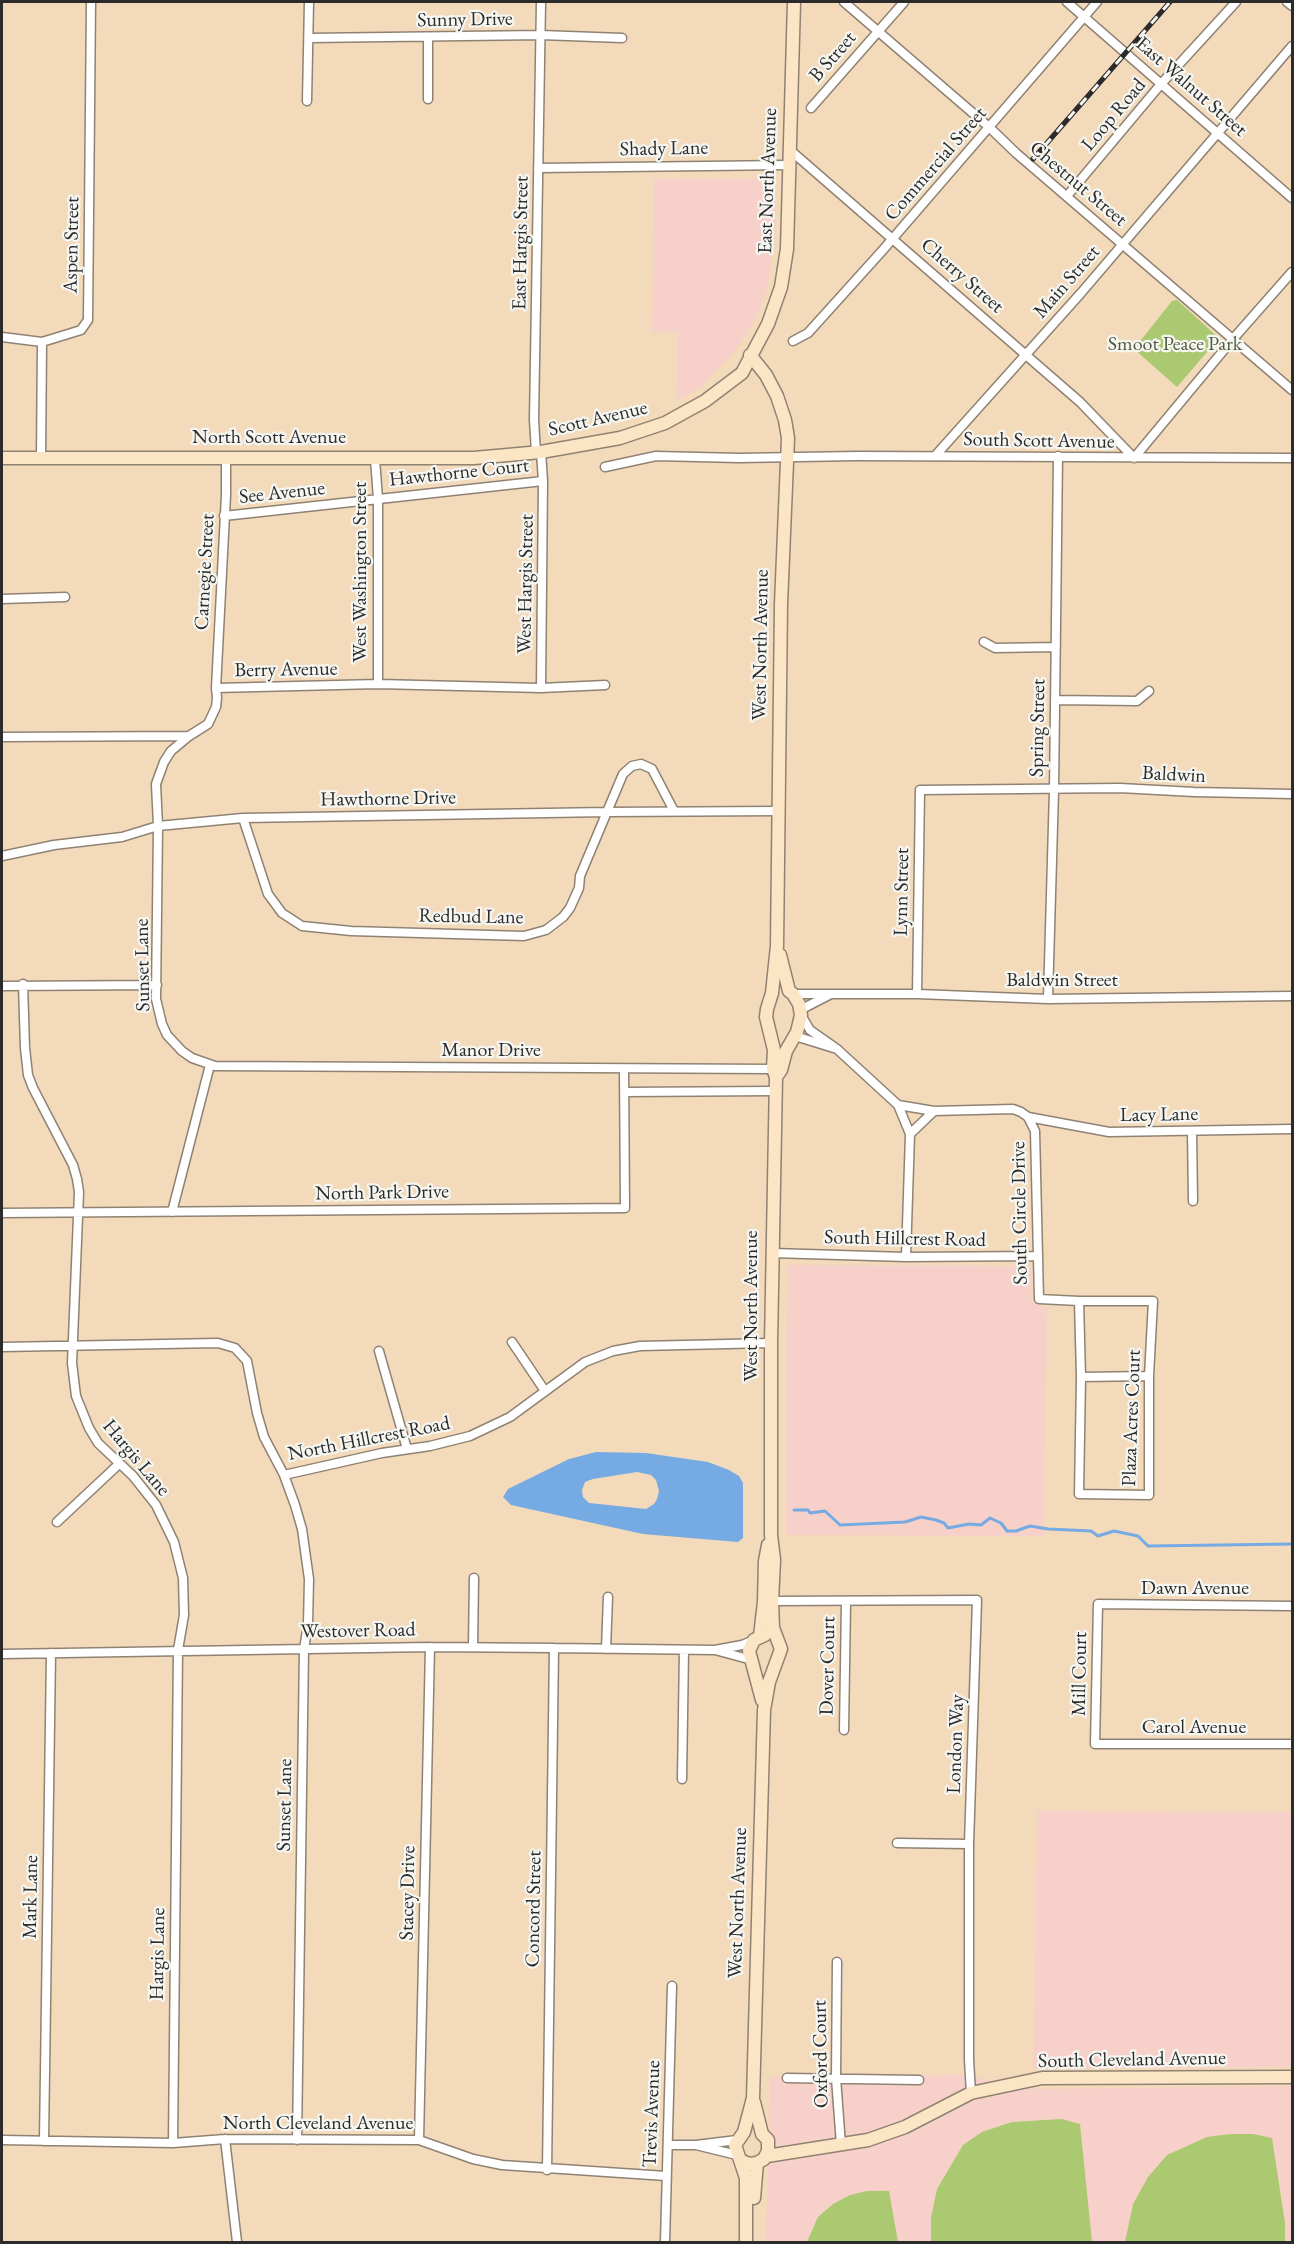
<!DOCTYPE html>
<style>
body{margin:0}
#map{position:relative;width:1294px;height:2244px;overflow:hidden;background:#f3dabb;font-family:"EB Garamond",serif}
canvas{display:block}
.frame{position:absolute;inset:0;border:3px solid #2b2b2b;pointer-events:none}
</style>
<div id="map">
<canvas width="1294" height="2244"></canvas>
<div class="frame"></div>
</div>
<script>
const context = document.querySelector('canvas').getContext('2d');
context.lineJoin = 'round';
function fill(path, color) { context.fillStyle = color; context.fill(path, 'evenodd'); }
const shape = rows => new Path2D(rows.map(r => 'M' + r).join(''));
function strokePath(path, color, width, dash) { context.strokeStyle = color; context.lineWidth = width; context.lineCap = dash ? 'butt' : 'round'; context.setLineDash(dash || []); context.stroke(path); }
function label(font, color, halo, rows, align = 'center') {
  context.font = font + ' "EB Garamond",serif'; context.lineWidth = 4.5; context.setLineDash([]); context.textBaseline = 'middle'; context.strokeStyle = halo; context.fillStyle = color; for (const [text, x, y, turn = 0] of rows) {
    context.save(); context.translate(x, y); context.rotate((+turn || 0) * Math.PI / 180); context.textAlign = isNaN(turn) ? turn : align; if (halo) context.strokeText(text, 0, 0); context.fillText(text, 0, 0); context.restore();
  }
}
const built = shape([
 [763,178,776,192,776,227,768,287,761,306,753,324,735,351,701,387,677,401,678,332,652,332,654,179],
 [787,1265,1032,1266,1032,1302,1047,1308,1044,1536,786,1535],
 [1037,1811,1292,1812,1292,2067,1033,2069],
 [962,2075,1036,2089,1292,2086,1292,2242,766,2242,770,2077]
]);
const green = shape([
 [1177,300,1219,338,1177,387,1134,349,1172,301],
 [1062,2119,1080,2124,1092,2242,931,2242,931,2218,937,2189,963,2145,982,2132,1012,2122],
 [1230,2134,1253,2134,1272,2138,1285,2223,1285,2242,1125,2242,1133,2204,1148,2177,1167,2155,1207,2137],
 [867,2191,889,2191,898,2242,807,2242,818,2217,833,2204,850,2195]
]);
const water = shape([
 [596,1452,646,1453,708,1462,729,1470,739,1476,743,1483,743,1538,738,1542,643,1534,511,1505,503,1497,508,1489,569,1459],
 [637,1472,651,1475,656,1480,659,1491,657,1499,654,1504,646,1509,589,1503,583,1497,582,1490,585,1482,593,1479]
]);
const stream = shape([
 [794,1510,808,1510,810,1513,825,1511,840,1525,905,1522,921,1517,936,1520,944,1523,948,1528,969,1524,981,1525,990,1518,1001,1523,1007,1531,1016,1531,1030,1526,1048,1529,1091,1531,1098,1536,1114,1531,1138,1536,1148,1546,1292,1544]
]);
const street = shape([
 [844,2,989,127,1016,153,1292,390],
 [1067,2,1292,198],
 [1287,2,1292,6],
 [428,37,428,99],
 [309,38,541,35,622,38],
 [307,101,309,2],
 [811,108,904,2],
 [790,150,1080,402,1134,458,1233,339,1292,272],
 [538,168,789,165],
 [1067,196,1161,84,1236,2],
 [2,337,42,342],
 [793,341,808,333,882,251,1097,2],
 [536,452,534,420,541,2],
 [541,452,543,481,541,688],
 [935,456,1081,293,1292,46],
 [41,458,42,342,81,330,88,320,91,2],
 [375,459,378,499,378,684],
 [605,467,656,456,739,458,857,456,1292,458],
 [224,516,543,481],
 [2,599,65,597],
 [984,642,995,648,1056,647],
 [216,688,378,684,541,688,605,685],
 [1055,700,1137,701,1149,691],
 [189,736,171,751,164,762,156,784,158,826,156,999,162,1024,167,1035,182,1051,192,1058,215,1066,773,1069],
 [2,737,189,736,208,724,216,707,217,698,216,688,226,495,226,457],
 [243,818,268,894,282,913,302,926,351,931,524,936,546,930,563,917,570,908,579,888,580,876,623,774,632,766,641,764,652,769,674,811],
 [2,856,54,845,122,837,158,826,243,818,607,812,778,811],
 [23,984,25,1048,28,1075,33,1088,73,1165,77,1179,79,1192,72,1363,76,1396,89,1428,98,1443,133,1476,156,1505,174,1542,183,1578,184,1615,178,1650,173,2143],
 [2,986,157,985],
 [793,994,831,994,800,1010],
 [831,994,917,994,1048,999,1292,996],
 [917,994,920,790,1120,788,1194,792,1292,794],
 [1048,999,1054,790,1058,456],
 [795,1036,837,1049,810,1030,801,1015],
 [837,1049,898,1105,910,1134,906,1257],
 [624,1092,774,1091],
 [898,1105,934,1111,1013,1109,1021,1112,1028,1117,1035,1131,1039,1299,1079,1301,1153,1301,1149,1376,1149,1495,1079,1494,1081,1377,1079,1301],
 [1028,1117,1109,1132,1292,1129],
 [1192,1131,1193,1201],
 [910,1134,934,1111],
 [172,1212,210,1065],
 [2,1213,625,1208,624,1069],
 [772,1253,906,1257,1038,1256],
 [512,1342,545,1391],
 [2,1347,218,1343,235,1348,247,1361,257,1413,264,1437,284,1475,295,1505,302,1529,309,1579,308,1624,304,1649,297,2140],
 [379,1351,407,1449],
 [1081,1377,1149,1376],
 [284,1475,382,1453,430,1446,470,1436,510,1417,585,1362,613,1351,640,1346,771,1343],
 [57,1522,119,1464],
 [772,1601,977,1600,969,1844,969,2060,971,2093],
 [1292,1606,1098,1604,1095,1744,1292,1744],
 [473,1647,474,1578],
 [606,1649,608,1597],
 [715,1650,742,1645,754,1640],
 [2,1654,430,1647,554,1648,715,1650,752,1660],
 [844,1730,846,1602],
 [682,1779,684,1650],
 [897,1843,969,1844],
 [837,1962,836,2078,841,2145],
 [787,2078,919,2080],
 [225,2139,237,2242],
 [2,2140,173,2143,225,2139,419,2140,473,2159,502,2165,666,2176],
 [419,2140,430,1647],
 [737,2140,696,2145,737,2155],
 [44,2141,51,1653],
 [668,2145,696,2145],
 [547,2170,554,1648],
 [665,2242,672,1986]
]);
const secondary = shape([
 [2,458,474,458,541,452,620,438,665,423,705,401,742,373,768,324,781,287,787,249,794,2],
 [776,1077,781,1070,786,1051,797,1032,801,1015,799,1004,793,994,789,991,780,955],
 [760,1636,764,1602,765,1561,768,1545],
 [762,1700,749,1651,754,1640,765,1635],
 [767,2156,868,2140,905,2127,971,2093,1042,2078,1292,2077],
 [742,2161,749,2164,757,2163,764,2159,768,2151,768,2140,762,2134,754,2102],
 [754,2198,757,2163],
 [746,2242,746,2178,735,2145,744,2132,753,2098,764,1710,769,1682,781,1649,773,1628,772,1601,774,1560,771,1535,771,1343,776,1077,773,1069,774,1050,766,1017,767,1009,772,993,777,946,781,604,788,438,785,420,777,396,766,375,750,355]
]);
const rail = shape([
 [1033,159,1170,2]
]);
const streetNames = [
 ["Sunny Drive",465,20,-1],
 ["B Street",833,57,-49],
 ["East Walnut Street",1191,87,41],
 ["Loop Road",1114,115,-50],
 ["Shady Lane",664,149,-1],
 ["Commercial Street",936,164,-49],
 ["East North Avenue",768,181,-88],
 ["Chestnut Street",1078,184,40],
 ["East Hargis Street",521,243,-89],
 ["Aspen Street",72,245,-89],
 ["Cherry Street",962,276,41],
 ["Main Street",1067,282,-49],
 ["Scott Avenue",598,419,-13],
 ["North Scott Avenue",269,438],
 ["South Scott Avenue",1039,441,1],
 ["Hawthorne Court",459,473,-6],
 ["See Avenue",282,493,-6],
 ["Carnegie Street",205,572,-87],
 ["West Washington Street",361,572,-90],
 ["West Hargis Street",526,584,-89],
 ["West North Avenue",761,645,-89],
 ["Berry Avenue",286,670,-1],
 ["Spring Street",1038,728,-89],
 ["Baldwin",1174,775,3],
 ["Hawthorne Drive",388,799,-1],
 ["Lynn Street",902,892,-89],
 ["Redbud Lane",471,917,1],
 ["Sunset Lane",143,965,-91],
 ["Baldwin Street",1062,981],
 ["Manor Drive",491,1051],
 ["Lacy Lane",1159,1115,-1],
 ["North Park Drive",382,1193,-1],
 ["South Circle Drive",1020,1213,-91],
 ["South Hillcrest Road",905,1239,1],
 ["West North Avenue",752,1306,-90],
 ["Plaza Acres Court",1132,1418,-88],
 ["North Hillcrest Road",369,1439,-11],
 ["Hargis Lane",136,1458,50],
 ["Dawn Avenue",1195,1589],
 ["Westover Road",358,1631,-1],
 ["Dover Court",828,1666,-89],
 ["Mill Court",1080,1674,-89],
 ["Carol Avenue",1194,1728],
 ["London Way",956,1744,-88],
 ["Sunset Lane",285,1805,-89],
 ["Stacey Drive",408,1893,-89],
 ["Mark Lane",31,1897,-89],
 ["West North Avenue",738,1903,-88],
 ["Concord Street",534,1909,-89],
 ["Hargis Lane",158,1954,-89],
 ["Oxford Court",821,2054,-91],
 ["South Cleveland Avenue",1132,2060,-1],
 ["Trevis Avenue",652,2114,-88],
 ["North Cleveland Avenue",318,2124]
];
const parkNames = [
 ["Smoot Peace Park",1175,345]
];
fill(built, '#f7d1c9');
fill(green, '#aac970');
fill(water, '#76aae3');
strokePath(stream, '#76aae3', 3);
strokePath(street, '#8f8273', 11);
strokePath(secondary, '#8f8273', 15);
strokePath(street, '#fff', 8);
strokePath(secondary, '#fce5c4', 12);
strokePath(rail, '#2b2b2b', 5);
strokePath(rail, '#f6f6f2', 3, [9]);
label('20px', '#2b2b2b', '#f6f6f2', streetNames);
label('20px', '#515a40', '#f6f6f2', parkNames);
</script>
